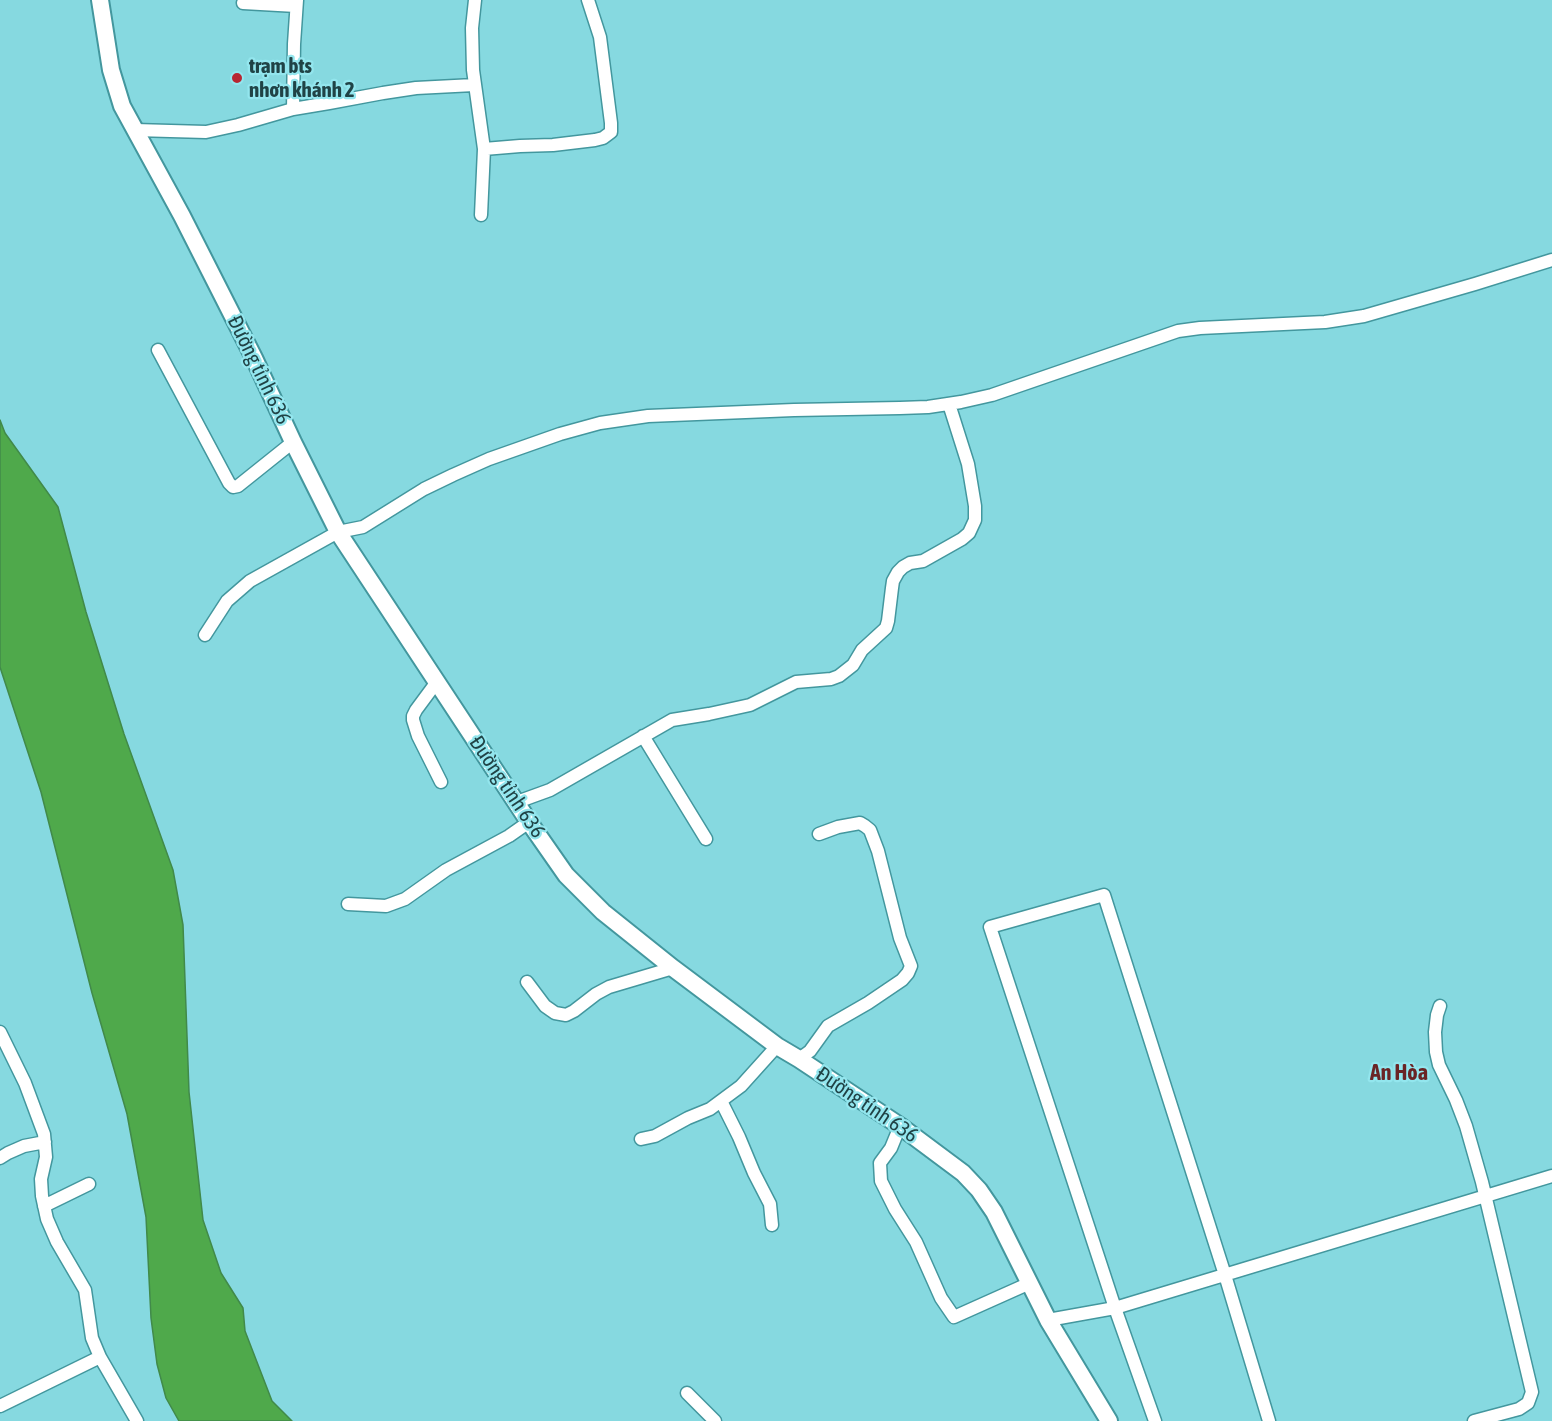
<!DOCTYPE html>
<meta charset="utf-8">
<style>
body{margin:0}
canvas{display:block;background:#86d9e0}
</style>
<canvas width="1552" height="1421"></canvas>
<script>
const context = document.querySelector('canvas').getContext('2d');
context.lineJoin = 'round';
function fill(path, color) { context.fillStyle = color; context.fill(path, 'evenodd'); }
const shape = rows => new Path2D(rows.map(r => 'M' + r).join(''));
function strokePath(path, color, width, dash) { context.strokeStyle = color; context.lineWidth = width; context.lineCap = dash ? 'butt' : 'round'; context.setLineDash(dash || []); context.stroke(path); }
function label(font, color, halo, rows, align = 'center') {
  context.font = font + ' "Asap Condensed",sans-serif'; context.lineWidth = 4.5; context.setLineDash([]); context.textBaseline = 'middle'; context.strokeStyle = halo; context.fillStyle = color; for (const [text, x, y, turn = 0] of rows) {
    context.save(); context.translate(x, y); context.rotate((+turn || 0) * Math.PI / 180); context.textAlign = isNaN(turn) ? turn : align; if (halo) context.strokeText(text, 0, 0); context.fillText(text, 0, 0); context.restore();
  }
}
const water = shape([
 [0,420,5,433,58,507,86,612,124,734,173,870,183,925,189,1092,203,1220,221,1273,243,1308,245,1331,272,1401,292,1421,179,1421,166,1398,157,1364,151,1318,146,1217,127,1114,92,993,41,792,0,667,0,420]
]);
const minor = shape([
 [475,0,472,28,473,70,484,149,481,215],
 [243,3,296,6],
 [293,109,294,44,297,0],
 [135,130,206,132,238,125,293,109,329,103,383,93,416,88,474,85],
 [484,149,520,146,553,145,595,140,603,138,611,132,611,123,600,37,588,0],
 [158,350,229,483,233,487,238,486,293,442],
 [205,635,227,601,250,581,338,532,363,527,424,489,453,475,489,459,560,434,600,423,648,416,794,410,900,408,928,407,961,402,992,395,1178,331,1200,328,1325,322,1364,316,1475,284,1552,260],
 [436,683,416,710,413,716,413,720,418,736,441,782],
 [643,736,706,839],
 [517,802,550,790,672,720,709,714,750,705,796,682,831,679,839,676,853,665,862,650,886,628,888,621,892,588,893,581,898,572,903,567,910,563,923,561,962,539,969,533,975,520,975,506,968,464,949,404],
 [348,904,386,906,405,899,446,870,509,836,529,822],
 [527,982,545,1006,555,1013,566,1015,574,1011,596,994,609,987,673,968],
 [1440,1006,1437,1015,1435,1032,1436,1052,1439,1065,1456,1100,1466,1126,1482,1182,1532,1392,1528,1403,1519,1409,1474,1421],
 [0,1032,25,1083,44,1134,46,1157,41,1179,42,1196,47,1219,57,1242,85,1290,92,1338,100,1357,0,1406],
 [799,1059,810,1051,828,1026,868,1003,902,980,908,973,911,966,900,938,878,851,870,830,865,826,860,823,838,827,819,834],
 [721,1101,739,1137,754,1173,770,1204,772,1225],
 [900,1126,891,1148,880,1163,881,1181,895,1209,916,1242,941,1298,954,1317,1030,1283],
 [641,1139,655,1136,688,1118,710,1109,741,1086,777,1046],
 [0,1158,8,1153,24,1146,45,1142],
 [44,1206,89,1184],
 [1048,1320,1115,1308,1552,1176],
 [100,1357,137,1421],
 [687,1393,715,1421],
 [1155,1421,1115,1308,990,927,1104,895,1225,1275,1269,1421]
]);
const secondary = shape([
 [100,0,111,70,122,106,182,216,254,358,293,442,338,532,529,822,566,875,603,912,673,968,777,1046,799,1059,900,1126,963,1173,979,1190,994,1212,1048,1320,1109,1421]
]);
const markers = [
 [237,78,6,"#b72631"]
];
const poiNames = [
 ["trạm bts",249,66],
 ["nhơn khánh 2",249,90]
];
const streetNames = [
 ["Đường tỉnh 636",259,370,64],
 ["Đường tỉnh 636",507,787,56],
 ["Đường tỉnh 636",867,1105,34]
];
const neighbourhoodNames = [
 ["An Hòa",1399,1073]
];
fill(water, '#4fa94b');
strokePath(water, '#418a4a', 1.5);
strokePath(minor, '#43979e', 15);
strokePath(secondary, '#43979e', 20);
strokePath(minor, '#fff', 12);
strokePath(secondary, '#fff', 16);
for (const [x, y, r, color] of markers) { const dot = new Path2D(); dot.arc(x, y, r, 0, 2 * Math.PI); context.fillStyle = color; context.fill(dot); strokePath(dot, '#93e6ee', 2); }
label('bold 21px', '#204346', '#93e6ee', poiNames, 'left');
label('21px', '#204346', '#93e6ee', streetNames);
label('bold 22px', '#6a2425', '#93e6ee', neighbourhoodNames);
</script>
